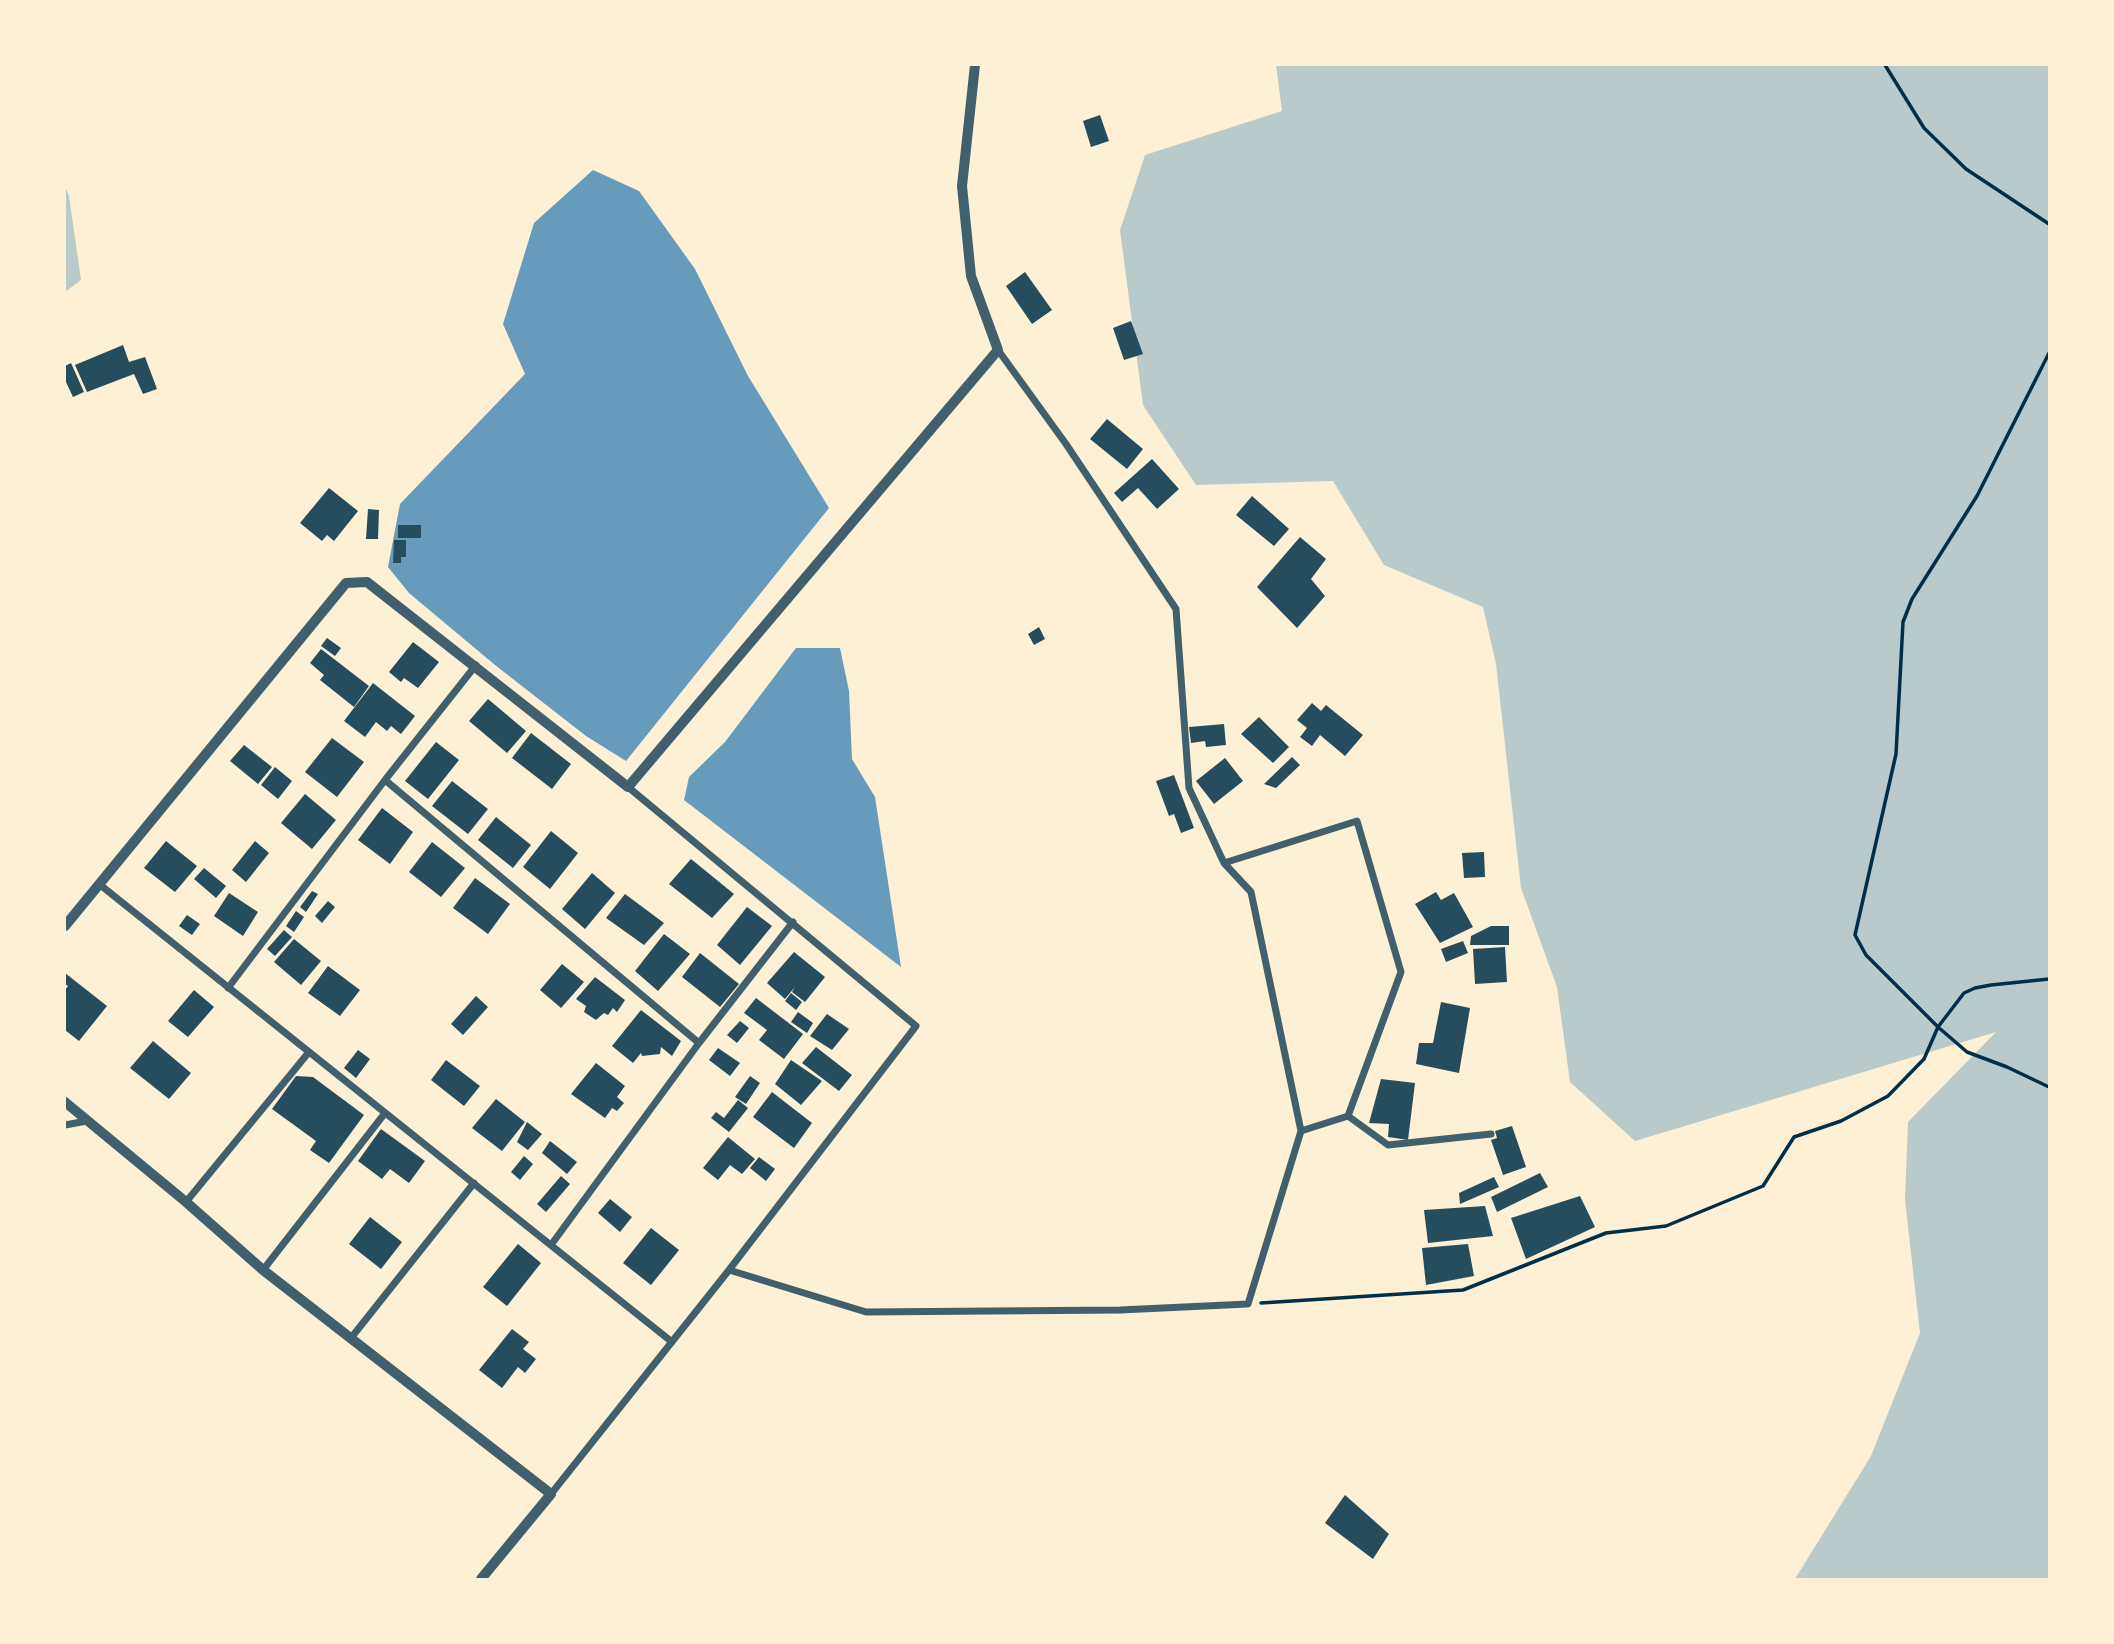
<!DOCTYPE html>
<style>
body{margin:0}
#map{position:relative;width:2114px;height:1644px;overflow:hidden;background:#fdf0d5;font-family:Lora,serif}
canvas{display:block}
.frame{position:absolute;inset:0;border:66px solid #fdf0d5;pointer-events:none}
</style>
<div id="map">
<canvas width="2114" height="1644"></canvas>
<div class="frame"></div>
</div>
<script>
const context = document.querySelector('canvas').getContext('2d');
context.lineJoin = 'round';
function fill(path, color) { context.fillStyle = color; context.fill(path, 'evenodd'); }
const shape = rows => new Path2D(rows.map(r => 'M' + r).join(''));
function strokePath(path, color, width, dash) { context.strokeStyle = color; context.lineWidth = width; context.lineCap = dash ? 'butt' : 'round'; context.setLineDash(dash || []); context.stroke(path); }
const green = shape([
 [1276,65,2049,65,2049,1579,1795,1579,1871,1456,1920,1333,1905,1200,1908,1122,1996,1032,1635,1141,1570,1082,1557,987,1521,888,1496,664,1483,607,1384,565,1333,481,1196,485,1143,405,1120,230,1145,155,1282,111],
 [65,186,69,196,81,280,65,292]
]);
const water = shape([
 [593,170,639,191,695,269,748,376,829,508,626,761,586,736,495,665,409,593,388,567,400,504,525,374,503,324,534,223],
 [796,648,840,648,849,691,852,759,875,797,901,967,684,800,689,777,725,742]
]);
const building = shape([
 [1100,115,1109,141,1091,147,1083,121],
 [1025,272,1052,310,1032,324,1006,286],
 [1131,321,1143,354,1124,360,1113,328],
 [123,345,129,362,145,357,157,389,143,394,134,374,87,392,75,365],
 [71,363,84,392,73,397,65,380,65,366],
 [1107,419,1143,449,1127,469,1090,439],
 [1152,459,1179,489,1157,509,1138,488,1122,502,1114,493],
 [329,488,358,511,334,541,327,535,322,541,300,523],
 [1252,496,1289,529,1274,546,1236,515],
 [368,509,379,510,378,539,366,539],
 [398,525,421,525,421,538,398,538],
 [1300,537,1326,559,1311,579,1325,596,1297,628,1257,587],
 [394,540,406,540,406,557,401,557,401,563,393,563],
 [1039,627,1045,639,1034,645,1028,634],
 [327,638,341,648,335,656,321,646],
 [413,642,439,662,418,688,404,678,401,682,389,672],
 [321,649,369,686,354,707,320,680,324,675,310,663],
 [373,683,415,716,401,734,391,726,387,731,376,722,365,737,344,721],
 [488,699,526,731,507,753,469,721],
 [1312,703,1321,711,1326,705,1363,735,1345,756,1320,735,1312,746,1300,737,1307,728,1297,720],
 [1259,717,1289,747,1273,763,1241,734],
 [1224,724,1226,745,1206,747,1205,741,1191,743,1189,727],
 [531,733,571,764,552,789,512,758],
 [332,738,364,762,337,797,305,772],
 [436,742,459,760,428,799,405,781],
 [244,745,272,767,258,784,230,761],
 [1292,757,1300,765,1276,788,1264,784],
 [1225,758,1243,781,1214,804,1196,781],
 [275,767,292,781,278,799,261,785],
 [1174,775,1194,828,1181,833,1174,814,1169,816,1156,781],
 [452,781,488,809,468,834,432,806],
 [305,794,336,820,312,849,281,823],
 [382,808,413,832,390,864,358,840],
 [496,817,531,845,513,868,478,840],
 [551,831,578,853,550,889,523,867],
 [166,841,197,866,175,892,144,868],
 [255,841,269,853,246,882,232,870],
 [432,842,465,868,441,897,409,872],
 [1484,852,1485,877,1464,878,1462,853],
 [691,859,734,894,712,918,669,884],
 [204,868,226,886,216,898,194,879],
 [592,873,615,893,585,929,562,909],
 [475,878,510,904,488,934,453,908],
 [312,891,318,894,306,912,300,907],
 [1436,892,1441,900,1454,893,1473,927,1440,943,1415,904],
 [229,893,258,912,243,936,214,916],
 [625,894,664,923,644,945,606,918],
 [328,901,335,907,322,923,315,916],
 [747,907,772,926,740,965,717,945],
 [296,911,304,917,294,932,286,926],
 [187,915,200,924,192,935,179,926],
 [1491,926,1509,926,1509,945,1470,945,1471,936],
 [284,930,292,937,275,956,267,949],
 [664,934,690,954,658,991,635,971],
 [294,939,321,961,301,985,274,962],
 [1463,941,1468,953,1446,962,1441,949],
 [1505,947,1507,982,1475,984,1473,949],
 [794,952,825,977,805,1002,792,992,795,987,785,999,767,983],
 [700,953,739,984,720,1007,682,977],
 [562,964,584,982,561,1008,540,990],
 [328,966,360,990,340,1016,308,993],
 [65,973,107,1006,79,1041,65,1030,65,990,68,986,65,984],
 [595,977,625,1000,617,1012,613,1008,608,1015,604,1013,596,1020,584,1012,586,1006,576,999],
 [194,990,214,1007,188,1037,168,1021],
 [791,993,802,1002,796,1010,785,1001],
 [476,996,488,1007,463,1035,451,1024],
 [756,998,803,1034,784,1059,759,1040,767,1030,744,1013],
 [1441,1002,1470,1008,1459,1073,1416,1064,1419,1043,1433,1043],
 [641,1010,681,1041,672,1056,661,1047,660,1054,642,1056,641,1053,633,1063,612,1046],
 [798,1012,813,1023,807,1033,791,1022],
 [827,1014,849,1029,832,1050,810,1036],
 [740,1021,749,1028,737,1043,727,1035],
 [153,1041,191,1073,169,1099,130,1068],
 [816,1047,852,1075,839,1091,802,1063],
 [718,1048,740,1063,730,1076,709,1060],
 [358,1050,370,1059,356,1078,344,1068],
 [446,1060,480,1086,464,1106,431,1080],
 [791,1060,822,1081,801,1105,775,1084],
 [596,1063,625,1086,617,1097,624,1103,617,1111,612,1108,605,1118,571,1094],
 [296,1076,313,1077,364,1115,329,1163,310,1150,316,1141,272,1109],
 [750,1076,760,1083,746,1104,735,1097],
 [1381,1079,1415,1083,1408,1140,1388,1137,1389,1124,1369,1123],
 [772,1092,812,1123,794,1148,753,1117],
 [496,1099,525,1122,502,1151,472,1128],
 [738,1100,748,1108,729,1132,711,1118,716,1112,724,1118],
 [527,1122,542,1134,528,1150,517,1142],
 [1512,1126,1526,1167,1503,1175,1491,1140,1497,1138,1495,1131],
 [381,1129,425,1161,409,1183,390,1169,382,1179,358,1161],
 [728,1137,755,1159,742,1174,730,1165,718,1180,703,1168],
 [550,1141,577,1162,567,1174,542,1153],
 [524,1156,533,1164,520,1180,511,1172],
 [759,1157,775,1169,766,1181,750,1168],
 [1540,1173,1548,1187,1497,1212,1491,1197],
 [561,1176,570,1184,546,1212,537,1204],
 [1494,1177,1499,1187,1460,1204,1459,1193],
 [1580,1196,1595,1227,1526,1259,1511,1218],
 [610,1199,632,1217,620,1232,598,1213],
 [1485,1206,1493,1236,1428,1243,1424,1210],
 [370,1217,402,1242,381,1269,349,1244],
 [651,1228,679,1250,651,1285,623,1263],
 [518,1244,541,1263,507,1306,483,1287],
 [1468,1244,1474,1276,1426,1285,1422,1248],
 [512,1329,529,1342,523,1349,536,1359,525,1373,518,1367,502,1388,479,1370],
 [1345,1495,1389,1534,1373,1559,1325,1523]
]);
const path = shape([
 [1885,65,1924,128,1966,169,2049,224],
 [2049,353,1977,496,1912,599,1903,622,1896,754,1855,935,1866,955,1938,1027,1967,1052,2007,1067,2049,1087],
 [1261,1303,1463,1290,1606,1233,1666,1226,1763,1186,1794,1137,1841,1121,1888,1096,1924,1059,1938,1027,1964,993,1975,988,1991,985,2049,979]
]);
const minor = shape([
 [385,780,699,1043],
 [1224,863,1357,821,1401,972,1348,1116],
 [99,884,672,1342],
 [228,988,385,780,476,665],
 [65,1125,87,1121],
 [1301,1131,1348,1116,1388,1145,1491,1134],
 [186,1202,309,1052],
 [551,1245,699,1043,793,922],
 [263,1270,385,1113],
 [729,1270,866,1312,1120,1310,1248,1304,1301,1131,1251,892,1224,863,1189,788,1176,609,1066,444,998,350],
 [351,1338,474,1183],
 [551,1494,729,1270,916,1026,628,787]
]);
const tertiary = shape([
 [65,926,346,583,367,582,628,787,998,350,971,276,962,186,975,65],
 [65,1102,186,1202,263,1270,551,1494,481,1579]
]);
fill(green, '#b9caca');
fill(water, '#669bbc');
fill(building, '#264d5e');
strokePath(path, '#003049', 3.5);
strokePath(minor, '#3f606c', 7);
strokePath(tertiary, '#3f606c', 10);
</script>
